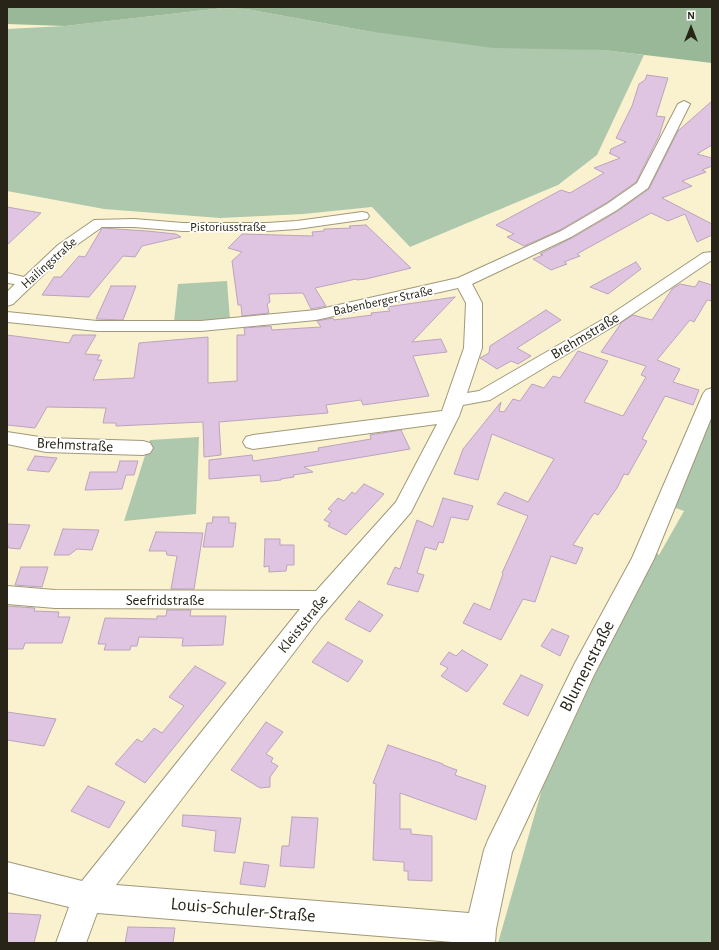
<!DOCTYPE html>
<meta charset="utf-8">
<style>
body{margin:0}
#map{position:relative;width:719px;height:950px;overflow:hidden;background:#faf2cf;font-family:"Alegreya Sans",sans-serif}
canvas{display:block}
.frame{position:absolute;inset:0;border:8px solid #282518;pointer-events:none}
.north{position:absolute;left:671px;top:8px;width:40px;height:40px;-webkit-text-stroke:3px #fff;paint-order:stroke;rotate:0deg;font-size:11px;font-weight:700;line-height:16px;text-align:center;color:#282518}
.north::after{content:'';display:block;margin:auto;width:14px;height:18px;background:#282518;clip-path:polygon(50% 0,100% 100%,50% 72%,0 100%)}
</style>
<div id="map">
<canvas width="719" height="950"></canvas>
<div class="frame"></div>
<div class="north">N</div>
</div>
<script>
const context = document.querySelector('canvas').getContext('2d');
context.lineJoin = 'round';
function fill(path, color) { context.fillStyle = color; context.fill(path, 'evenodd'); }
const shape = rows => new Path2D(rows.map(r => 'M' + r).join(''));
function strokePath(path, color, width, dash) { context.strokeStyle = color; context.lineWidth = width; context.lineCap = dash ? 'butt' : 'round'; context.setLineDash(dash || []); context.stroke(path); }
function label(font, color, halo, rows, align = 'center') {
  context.font = font + ' "Alegreya Sans",sans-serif'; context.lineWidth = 3.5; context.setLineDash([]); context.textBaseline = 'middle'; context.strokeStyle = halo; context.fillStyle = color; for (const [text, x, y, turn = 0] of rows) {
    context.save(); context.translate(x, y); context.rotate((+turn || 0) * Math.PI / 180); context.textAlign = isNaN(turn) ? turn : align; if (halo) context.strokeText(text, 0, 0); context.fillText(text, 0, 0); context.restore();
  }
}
const green = shape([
 [223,8,246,9,367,31,603,50,644,55,597,155,558,185,410,247,372,207,303,214,220,218,104,209,7,191,7,29,65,26],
 [227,281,230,320,174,322,178,284],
 [712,409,712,943,498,943,542,789,653,550,659,555,684,511,670,506],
 [199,437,196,514,124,521,150,440]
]);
const forest = shape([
 [7,7,712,7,712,63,603,50,494,48,367,31,246,9,223,8,65,26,7,24]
]);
const building = shape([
 [647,75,668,78,656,116,665,117,659,136,636,182,606,203,560,230,524,246,507,237,514,234,496,225,561,190,570,193,604,173,594,168,620,158,609,153,611,152,610,151,611,149,626,142,616,138,632,106,639,84,645,80,647,75],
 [712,101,712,145,697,154,712,158,712,166,702,170,706,172,682,181,692,186,662,198,712,224,712,235,697,242,685,214,668,221,651,213,577,254,580,256,564,262,567,264,551,270,533,259,543,255,540,254,572,238,618,211,649,189,678,131,712,101],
 [7,207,41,213,7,245,7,207],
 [366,225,411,268,366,279,357,280,356,279,315,288,326,306,311,309,303,293,269,294,270,302,267,304,269,313,242,316,241,305,238,305,232,261,242,252,228,248,242,234,313,236,312,232,324,231,324,229,351,228,349,226,366,225],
 [102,228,147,231,176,234,181,237,142,246,135,257,123,256,89,297,42,295,54,277,61,277,79,256,85,257,102,228],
 [636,262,641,269,608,294,590,287,636,262],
 [699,281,712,285,712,301,707,300,694,322,690,320,657,360,680,369,673,382,699,390,693,405,665,396,642,439,647,441,628,475,624,474,617,488,598,515,594,513,573,545,583,548,576,564,551,556,535,602,523,599,501,640,463,623,474,603,490,610,503,574,502,573,528,516,497,504,505,492,528,502,554,459,492,434,478,480,454,474,463,449,501,402,499,411,504,412,513,399,520,401,532,384,544,388,553,376,560,378,578,351,608,361,584,402,623,416,646,377,641,375,646,366,601,352,622,322,633,315,652,320,672,289,680,284,695,287,699,281],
 [111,286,136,286,123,320,96,319,111,286],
 [455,297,412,342,441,339,447,352,413,356,429,396,363,405,361,400,326,405,328,413,219,422,221,455,204,457,203,422,116,426,116,423,103,423,106,408,47,407,35,428,7,425,7,335,69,343,73,335,96,335,85,354,100,355,97,360,102,360,93,380,134,378,139,343,208,337,208,383,237,381,237,335,245,335,244,328,271,326,272,330,321,327,317,321,333,318,334,320,372,315,371,313,390,311,387,307,455,297],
 [546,310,561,320,517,348,531,356,518,364,511,361,497,369,480,358,489,353,490,346,546,310],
 [401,430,410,449,304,467,313,472,293,475,294,477,281,479,281,480,261,482,260,475,209,479,209,460,252,455,253,461,319,451,318,448,371,439,370,435,401,430],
 [35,456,57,458,49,472,27,470,35,456],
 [120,461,138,461,134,475,126,475,122,489,85,490,90,472,117,472,120,461],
 [364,484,384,494,346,535,328,526,330,523,324,520,332,511,328,509,338,498,344,501,352,492,355,494,364,484],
 [443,498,473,506,468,520,451,517,443,543,439,542,436,550,425,547,417,573,424,575,418,592,387,584,395,567,400,569,417,520,433,527,443,498],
 [213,517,229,517,229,523,236,523,233,547,203,547,207,523,212,523,213,517],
 [7,524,30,525,20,549,9,548,7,544,7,524],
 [63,529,99,530,92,550,77,549,69,555,54,555,63,529],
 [156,532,203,533,194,589,171,589,177,556,167,555,166,551,149,551,156,532],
 [265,539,280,539,280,545,294,545,294,565,287,565,286,571,269,572,269,566,264,567,265,539],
 [21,567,48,567,42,587,15,585,21,567],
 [359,601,383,615,370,632,345,619,359,601],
 [7,606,35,608,34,611,59,612,58,617,70,617,62,643,25,643,23,649,7,649,7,606],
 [167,610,191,610,190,616,226,616,223,645,182,646,183,638,139,637,137,646,131,646,130,650,104,650,106,644,98,644,105,618,157,619,157,616,166,616,167,610],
 [552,629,569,636,560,656,541,646,552,629],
 [328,642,363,661,348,682,312,662,328,642],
 [462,650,488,665,467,692,441,676,448,668,440,664,449,652,456,656,462,650],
 [195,666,226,683,145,783,115,764,137,739,142,742,154,728,162,733,184,706,169,697,195,666],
 [521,675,543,685,528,716,503,704,521,675],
 [7,712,56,719,44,746,7,740,7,712],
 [266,722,283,732,266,754,273,758,271,762,278,766,270,777,270,787,260,788,231,770,266,722],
 [388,745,443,764,443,765,457,770,455,775,486,786,476,820,400,793,400,829,411,829,411,834,432,836,432,881,408,880,408,871,404,871,404,862,373,860,376,784,373,783,388,745],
 [88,786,125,802,109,828,71,811,88,786],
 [183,815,241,818,235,853,214,851,216,831,182,826,183,815],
 [292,817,318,818,314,868,280,866,282,846,289,846,292,817],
 [244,862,269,865,265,887,240,884,244,862],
 [7,913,41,915,34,943,7,943,7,913],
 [128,927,175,928,173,943,125,943,128,927]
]);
const street = shape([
 [684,101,690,104,648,188,617,210,571,237,472,284,482,303,482,348,467,393,479,391,607,317,703,253,712,252,712,260,619,323,490,400,463,405,459,416,411,512,321,617,116,885,469,913,484,850,488,840,575,663,632,558,703,394,706,390,712,388,712,416,654,559,594,675,512,852,496,929,495,943,465,943,97,913,86,943,56,943,69,907,7,892,7,862,82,881,300,609,55,608,7,604,7,586,55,590,316,591,396,502,437,424,253,449,246,447,243,442,246,437,253,435,442,411,464,348,466,303,458,288,316,320,201,331,97,331,7,322,7,312,97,321,201,321,316,310,458,278,561,231,607,204,637,183,678,104,684,101],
 [362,212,367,213,369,216,367,219,297,229,267,231,183,231,134,227,102,227,68,251,13,304,7,306,7,292,15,284,7,283,7,273,24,277,58,245,94,220,134,219,183,223,267,223,297,221,362,212],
 [7,432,46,438,143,441,150,443,153,448,150,453,143,455,46,452,7,444,7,432]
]);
const farStreetnames = [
 ["Pistoriusstraße",228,227],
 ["Hailingstraße",49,263,-42],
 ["Babenberger Straße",383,301,-12]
];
const streetNames = [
 ["Brehmstraße",585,336,-31],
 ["Brehmstraße",75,445,3],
 ["Seefridstraße",165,600],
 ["Kleiststraße",303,624,-51]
];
const nearStreetnames = [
 ["Blumenstraße",587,666,-63],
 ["Louis-Schuler-Straße",243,910,5]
];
fill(green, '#aec8ad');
fill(forest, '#98b897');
fill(building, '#dfc5e1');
strokePath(building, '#bba2bd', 1);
strokePath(street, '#a09978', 2);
fill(street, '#fff');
label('13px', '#282518', '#fff', farStreetnames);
label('15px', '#282518', '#fff', streetNames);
label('18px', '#282518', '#fff', nearStreetnames);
</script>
